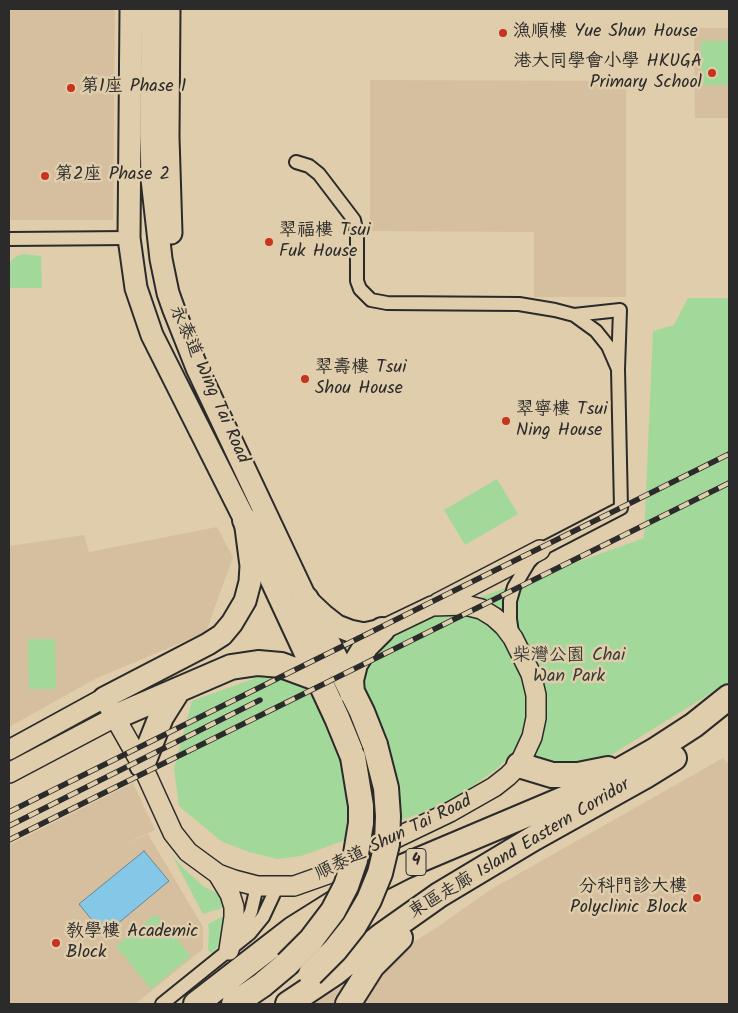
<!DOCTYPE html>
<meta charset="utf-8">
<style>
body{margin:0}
#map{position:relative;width:738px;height:1013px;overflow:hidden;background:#e0cdab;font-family:Kalam,sans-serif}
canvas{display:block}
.frame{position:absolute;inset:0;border:10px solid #2b2b2b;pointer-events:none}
</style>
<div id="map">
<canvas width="738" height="1013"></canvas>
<div class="frame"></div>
</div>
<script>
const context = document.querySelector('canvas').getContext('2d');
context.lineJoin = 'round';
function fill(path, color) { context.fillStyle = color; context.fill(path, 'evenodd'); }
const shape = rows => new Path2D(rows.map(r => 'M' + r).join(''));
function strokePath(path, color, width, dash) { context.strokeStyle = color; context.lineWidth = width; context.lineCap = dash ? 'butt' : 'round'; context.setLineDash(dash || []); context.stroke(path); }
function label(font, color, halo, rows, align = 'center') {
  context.font = font + ' Kalam,"LXGW WenKai TC",sans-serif'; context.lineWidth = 5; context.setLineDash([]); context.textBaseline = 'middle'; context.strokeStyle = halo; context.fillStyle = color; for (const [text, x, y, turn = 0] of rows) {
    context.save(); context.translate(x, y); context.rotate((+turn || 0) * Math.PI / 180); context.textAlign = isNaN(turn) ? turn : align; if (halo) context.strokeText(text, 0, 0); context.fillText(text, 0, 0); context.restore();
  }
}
const built = shape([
 [9,9,115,9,113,220,9,220],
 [694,28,729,28,729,118,695,118],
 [370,80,626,81,626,297,534,297,534,232,370,231],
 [217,527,233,557,206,632,95,679,9,727,9,546,84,535,89,552],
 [723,758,729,764,729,1004,313,1004,433,930,490,890],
 [133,783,155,830,110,851,148,834,203,927,203,949,135,1004,9,1004,9,845]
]);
const green = shape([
 [701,41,729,41,729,85,701,85],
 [23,254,41,256,42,288,9,288,9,263,15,257],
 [688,298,729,298,729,682,611,755,570,771,514,750,498,768,449,803,301,856,277,859,249,852,221,841,179,806,174,768,192,701,644,538,653,331,674,325],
 [497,479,518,514,465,545,444,510],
 [28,639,55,639,56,689,29,689],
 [172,855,181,866,203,886,224,897,225,907,203,914],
 [156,914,191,956,151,989,116,946],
 [227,914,226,936,212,954,208,950,209,930,208,924]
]);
const water = shape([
 [144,851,169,881,104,935,79,904,144,851]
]);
const street = shape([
 [296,162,309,166,319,174,354,220,357,234,357,281,360,289,371,300,387,303,519,304,555,310,574,315,596,331,608,346,618,369],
 [9,239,129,238],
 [512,633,510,619,510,601,514,587,529,562,540,550,621,508,618,369,620,310,574,315],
 [236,940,251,912,257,886],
 [162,1004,250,933,263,917,277,887]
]);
const secondary = shape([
 [438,603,540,550],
 [9,750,104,698,142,765,173,833,188,852,218,874,234,880,257,886,294,886,328,874,350,860,450,812,494,787,508,776,519,765,532,737,536,718,536,695,531,674,513,638,504,626,494,617,481,609,465,605,432,606,382,630],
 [9,773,115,717],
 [218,874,230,894,234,907,234,917,229,950]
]);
const primary = shape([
 [152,9,151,136,152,179,161,259,168,293,174,310,197,368,306,599,323,615,337,626,350,631,364,634,382,630],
 [169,9,168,137,171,233],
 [104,698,208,644,222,635,232,623,245,601,250,582,251,566,245,520,152,335,136,288,129,238,131,9]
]);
const highway = shape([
 [245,520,337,718,353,757],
 [306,599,362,712,375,745],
 [352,693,351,680,355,664,366,646,382,630],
 [115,717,231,667,258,663,281,665,319,679],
 [142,765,161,717,178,690],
 [519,765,552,775,578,775,608,769],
 [196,1004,293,929,344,897,405,866,585,790,654,751,694,725,729,697],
 [234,1004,262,985,287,964],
 [288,1004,336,972,381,936,439,895,534,838,645,776,674,758],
 [348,1004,372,966,400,938]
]);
const rail = shape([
 [9,812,729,454],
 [9,826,260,700],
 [9,840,729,483]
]);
const highwayBridge = shape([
 [287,964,311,940,333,911,346,886,355,860,361,823,361,806,353,757],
 [311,974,335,950,354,926,369,900,380,873,387,844,388,816,386,788,375,745]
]);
const markers = [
 [503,33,5,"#c8321e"],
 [712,73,5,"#c8321e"],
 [71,88,5,"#c8321e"],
 [45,176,5,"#c8321e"],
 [269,242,5,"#c8321e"],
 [305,379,5,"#c8321e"],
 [506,421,5,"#c8321e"],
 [697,898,5,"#c8321e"],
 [56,943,5,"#c8321e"]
];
const shields = [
 [416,862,20]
];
const shieldNames = [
 ["4",416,862]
];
const poiNames = [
 ["漁順樓 Yue Shun House",513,33],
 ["港大同學會小學 HKUGA",702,63,"right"],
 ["Primary School",702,84,"right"],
 ["第1座 Phase 1",81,88],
 ["第2座 Phase 2",55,176],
 ["翠福樓 Tsui",279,232],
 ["Fuk House",279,253],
 ["翠壽樓 Tsui",315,369],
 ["Shou House",315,390],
 ["翠寧樓 Tsui",516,411],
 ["Ning House",516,432],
 ["分科門診大樓",687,888,"right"],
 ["Polyclinic Block",687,909,"right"],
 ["教學樓 Academic",66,933],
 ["Block",66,954]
];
const streetNames = [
 ["永泰道 Wing Tai Road",208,385,66],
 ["順泰道 Shun Tai Road",394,839,-26],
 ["東區走廊 Island Eastern Corridor",520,850,-31]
];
const parkNames = [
 ["柴灣公園 Chai",569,657],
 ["Wan Park",569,678]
];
fill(built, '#d6bf9f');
fill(green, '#a3d89b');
fill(water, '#85c7e6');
strokePath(water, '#61899b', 1);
strokePath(street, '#2b2b2b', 16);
strokePath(secondary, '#2b2b2b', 22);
strokePath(primary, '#2b2b2b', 25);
strokePath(highway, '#2b2b2b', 28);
strokePath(street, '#e0cdab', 12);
strokePath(secondary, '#e0cdab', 19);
strokePath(primary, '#e0cdab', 21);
strokePath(highway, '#e0cdab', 24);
strokePath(rail, '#2b2b2b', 5.5);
strokePath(rail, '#e0cdab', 4, [11]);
strokePath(highwayBridge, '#2b2b2b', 28, []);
strokePath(highwayBridge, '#e0cdab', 24);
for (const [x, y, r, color] of markers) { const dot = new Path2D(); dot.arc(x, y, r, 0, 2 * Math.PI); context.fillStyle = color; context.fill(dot); strokePath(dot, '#e0cdab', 2); }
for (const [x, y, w] of shields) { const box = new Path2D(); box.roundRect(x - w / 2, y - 13.5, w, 27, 4); context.fillStyle = '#e0cdab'; context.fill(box); strokePath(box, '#2b2b2b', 1); }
label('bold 16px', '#2b2b2b', null, shieldNames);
label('18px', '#2b2b2b', '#e0cdab', poiNames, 'left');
label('18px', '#2b2b2b', '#e0cdab', streetNames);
label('18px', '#373c36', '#e0cdab', parkNames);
</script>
